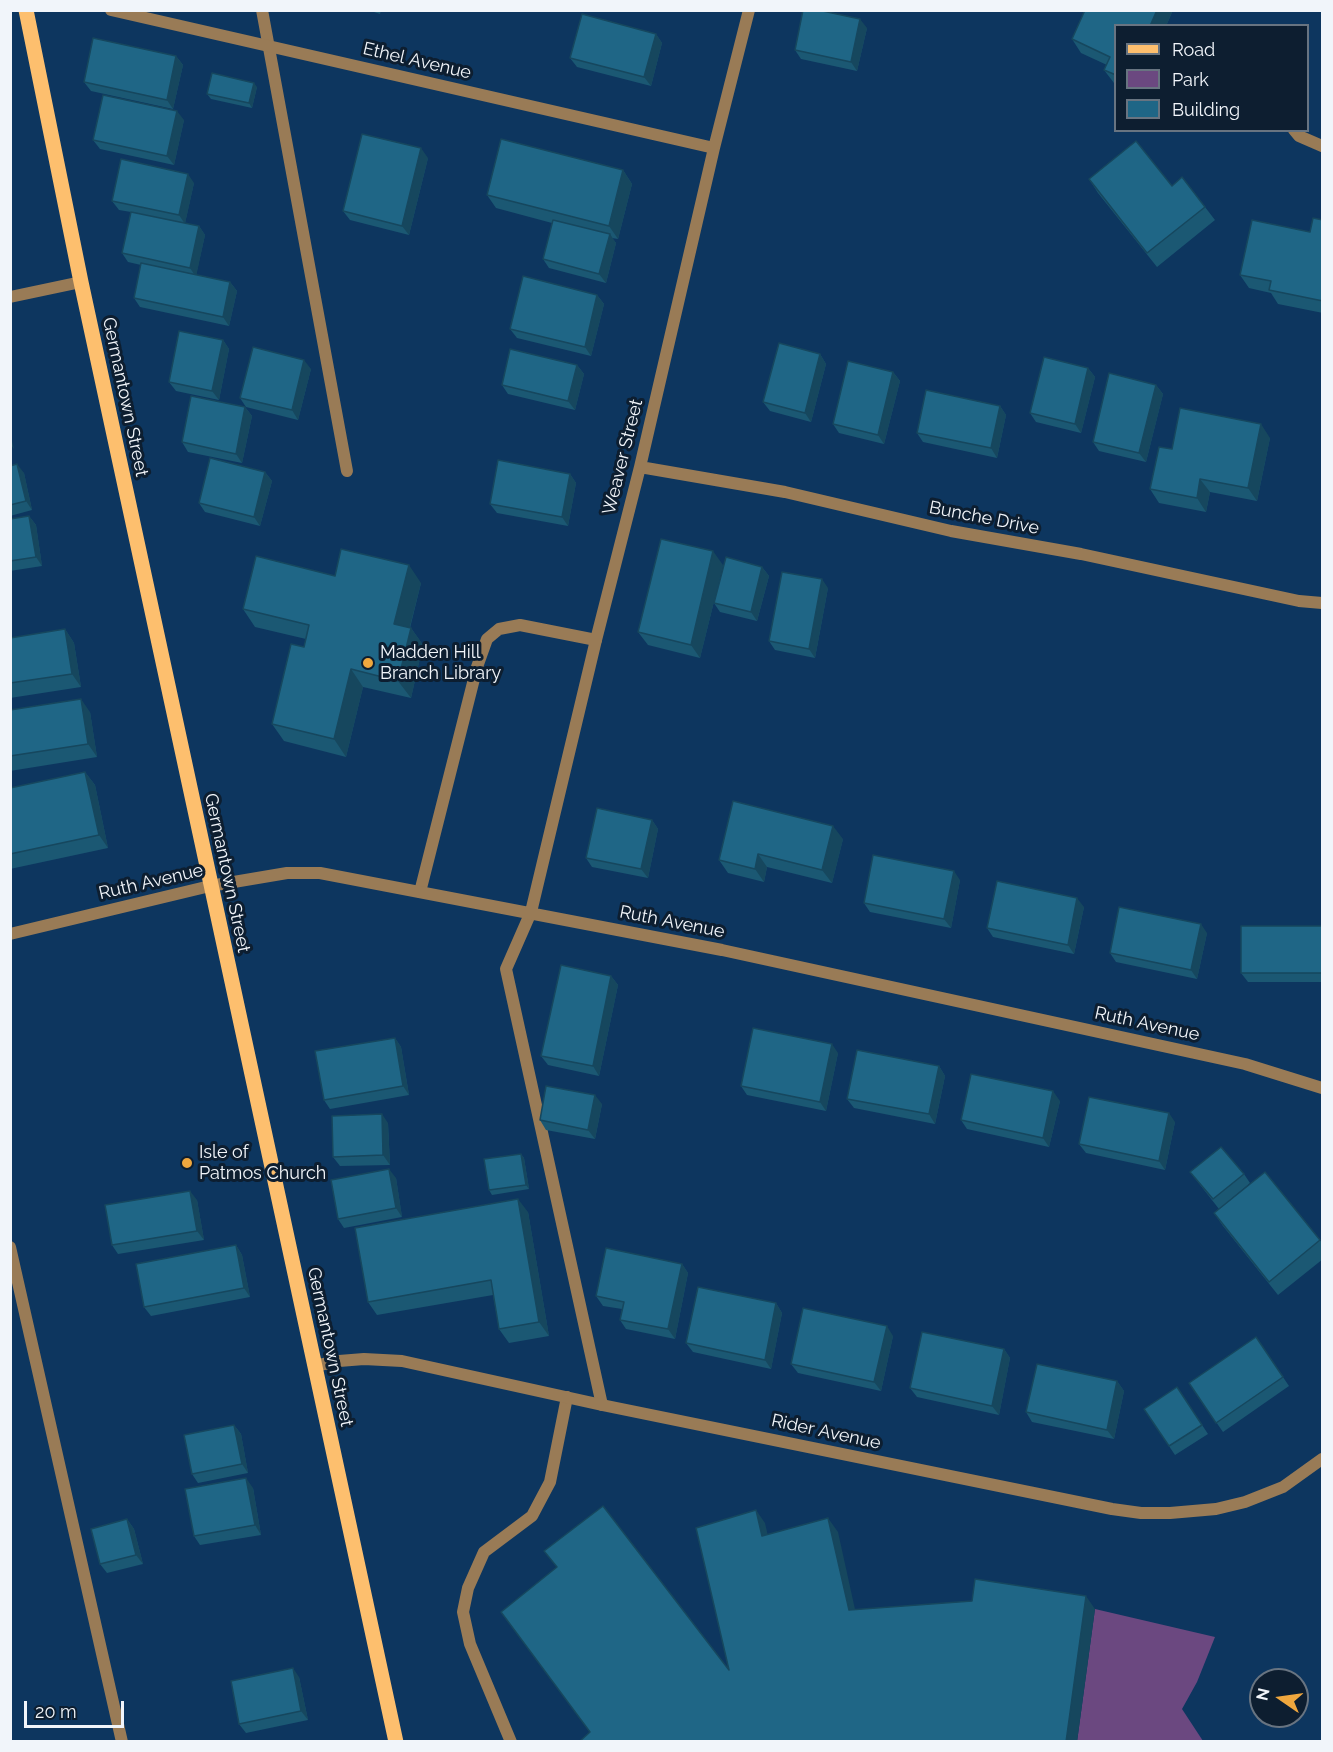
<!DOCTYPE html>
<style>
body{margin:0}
#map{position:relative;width:1333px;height:1752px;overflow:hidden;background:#0d365f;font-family:Raleway,sans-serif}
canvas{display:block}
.frame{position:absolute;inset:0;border:12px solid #f1f5fa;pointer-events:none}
.legend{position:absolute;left:1114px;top:24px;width:195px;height:108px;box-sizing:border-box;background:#0d1e30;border:2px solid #687481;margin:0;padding:8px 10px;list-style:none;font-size:18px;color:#f1f5fa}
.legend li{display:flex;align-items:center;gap:12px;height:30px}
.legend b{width:30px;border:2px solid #687481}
.north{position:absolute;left:1249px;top:1668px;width:60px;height:60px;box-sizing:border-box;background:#0d1e30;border:2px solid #687481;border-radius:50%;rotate:283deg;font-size:16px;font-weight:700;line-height:24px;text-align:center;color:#f1f5fa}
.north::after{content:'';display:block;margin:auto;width:21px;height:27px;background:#efa73e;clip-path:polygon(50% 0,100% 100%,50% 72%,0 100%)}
.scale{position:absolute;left:24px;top:1701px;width:100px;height:27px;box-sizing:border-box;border:3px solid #f1f5fa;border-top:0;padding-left:8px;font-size:18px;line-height:21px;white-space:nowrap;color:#f1f5fa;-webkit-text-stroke:4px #0d1e30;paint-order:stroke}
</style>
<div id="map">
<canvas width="1333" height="1752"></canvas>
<div class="frame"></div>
<ul class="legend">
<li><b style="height:8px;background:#fdbf6e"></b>Road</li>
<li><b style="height:16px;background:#6b4880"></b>Park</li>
<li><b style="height:16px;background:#1f6686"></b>Building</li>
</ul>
<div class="north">N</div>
<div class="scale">20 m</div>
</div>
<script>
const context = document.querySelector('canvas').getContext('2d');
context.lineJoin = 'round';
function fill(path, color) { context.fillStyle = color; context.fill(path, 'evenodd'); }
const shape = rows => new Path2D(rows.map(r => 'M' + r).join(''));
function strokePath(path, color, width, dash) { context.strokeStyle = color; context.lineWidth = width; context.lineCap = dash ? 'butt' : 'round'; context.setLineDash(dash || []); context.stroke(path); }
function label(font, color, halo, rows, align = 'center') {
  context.font = font + ' Raleway,sans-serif'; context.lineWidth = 6; context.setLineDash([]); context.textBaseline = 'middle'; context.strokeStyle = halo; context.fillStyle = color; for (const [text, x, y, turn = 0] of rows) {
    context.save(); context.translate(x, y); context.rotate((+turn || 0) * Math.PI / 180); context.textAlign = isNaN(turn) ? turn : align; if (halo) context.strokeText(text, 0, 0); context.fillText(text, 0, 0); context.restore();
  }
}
const green = shape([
 [1095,1609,1215,1637,1197,1682,1182,1709,1203,1741,1077,1742]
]);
const service = shape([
 [262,10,347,471],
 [420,892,477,667,487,639,499,629,520,625,596,640],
 [531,912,506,969,602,1405],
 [10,1247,122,1742],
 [511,1742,470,1644,463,1612,468,1588,484,1552,532,1516,550,1482,567,1397]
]);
const minor = shape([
 [111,10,714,148],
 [1294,130,1299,136,1322,146],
 [10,297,81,282],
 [640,467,785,492,951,531,1081,554,1299,601,1322,603],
 [531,912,596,640,640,467,714,148,749,10],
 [10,934,210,886,287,873,320,873,722,950,1245,1064,1322,1088],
 [314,1366,339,1361,364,1359,402,1361,602,1405,1112,1509,1141,1513,1170,1513,1216,1509,1245,1502,1283,1487,1322,1459]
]);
const primary = shape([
 [26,10,81,282,396,1742]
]);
const wall = shape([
 [368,10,381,10,380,14],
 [1085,10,1173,10,1166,26,1116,26,1116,84,1114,83,1104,70,1107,65,1081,53,1072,39],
 [867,28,857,71,801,59,795,50],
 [656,34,662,43,651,86,577,67,570,58],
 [176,56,183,65,173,109,91,91,84,82],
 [257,87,252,108,211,99,207,94],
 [184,120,174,165,100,149,93,140],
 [428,158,409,235,350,220,343,211],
 [623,170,632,184,618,239,612,238,616,243,606,283,549,268,543,259,552,223,496,208,487,195],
 [1089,179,1172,186,1205,207,1215,220,1157,267,1098,193],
 [194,183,185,223,199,226,205,235,196,275,230,282,237,291,229,326,140,307,134,298,141,265,128,262,122,253,131,212,119,210,112,201],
 [1323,220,1323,313,1278,304,1271,293,1249,288,1240,275,1310,232],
 [597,295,604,304,591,356,517,338,510,329],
 [223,340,229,349,219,400,176,391,169,382],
 [820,354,826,364,811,422,770,411,763,402],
 [577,365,584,374,575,410,508,394,502,385],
 [1088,368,1095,377,1081,433,1036,422,1030,413],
 [311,369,298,420,246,407,240,398],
 [893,372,900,381,884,444,839,433,833,424],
 [1156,385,1163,394,1146,462,1099,451,1093,442],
 [1000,406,1006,415,997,458,923,442,917,433],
 [245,407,252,416,242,463,188,452,182,442],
 [1270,438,1257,501,1210,492,1206,512,1159,503,1150,489,1172,449],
 [10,466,24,473,32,510,10,516],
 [265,472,272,481,260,526,205,512,199,503],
 [570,474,576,483,568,526,497,513,490,504],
 [29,516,36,525,42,566,10,571,10,519],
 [723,565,700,658,648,645,638,632],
 [762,567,769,576,757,621,720,612,714,603],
 [335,576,421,583,410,628,411,628,423,645,411,698,363,687,346,757,284,741,272,724,304,647,306,639,255,627,243,609],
 [828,588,815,658,775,650,769,641],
 [65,629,74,643,81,687,10,698,10,638],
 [10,710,90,712,97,757,10,771],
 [85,772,95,785,108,848,10,869,10,788],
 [652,820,658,829,648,878,592,867,586,858],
 [843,839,832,883,767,867,764,882,728,873,719,860],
 [960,880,951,928,870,912,864,903],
 [1084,907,1074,954,993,937,987,928],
 [1323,926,1323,982,1248,982,1241,973],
 [1207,933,1197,979,1116,962,1110,953],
 [611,976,618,985,599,1076,548,1065,541,1056],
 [395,1038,401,1047,409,1095,330,1109,324,1100],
 [838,1053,826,1111,747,1095,741,1086],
 [939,1066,945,1076,935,1124,854,1108,847,1099],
 [1060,1101,1049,1147,967,1129,961,1120],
 [602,1104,595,1139,546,1130,540,1120],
 [1175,1122,1165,1170,1086,1153,1079,1144],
 [388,1123,390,1165,340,1166,333,1157],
 [521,1154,524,1158,529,1189,492,1195,489,1190],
 [1190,1172,1244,1174,1250,1183,1225,1204,1265,1172,1323,1244,1323,1259,1278,1295,1223,1226,1214,1213,1219,1209],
 [396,1178,402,1217,344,1228,338,1219],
 [197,1200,204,1240,118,1254,112,1245],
 [528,1212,549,1336,509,1343,499,1329,493,1295,377,1315,368,1302],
 [236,1245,242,1255,250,1297,151,1316,144,1307],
 [682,1264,688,1273,675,1339,626,1329,620,1320,622,1309,603,1306,596,1296],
 [776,1303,782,1313,771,1369,693,1352,686,1343],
 [893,1336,881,1391,798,1373,791,1364],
 [1256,1337,1289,1386,1223,1432,1189,1383],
 [1004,1349,1010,1358,999,1415,917,1397,910,1388],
 [1117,1381,1124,1391,1114,1439,1032,1422,1026,1412],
 [1177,1387,1208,1434,1175,1455,1144,1409],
 [234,1425,241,1434,248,1473,198,1483,192,1474],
 [253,1488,261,1535,200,1545,194,1536],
 [127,1519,134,1529,143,1564,107,1573,100,1564],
 [299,1677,308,1720,246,1733,239,1724]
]);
const shadedWall = shape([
 [1157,10,1173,10,1166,26,1150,26],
 [860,19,867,28,857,71,851,62],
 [656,34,662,43,651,86,644,77],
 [176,56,183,65,173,109,167,100],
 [254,83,257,87,252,108,249,103],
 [177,111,184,120,174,165,167,156],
 [421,148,428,158,409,235,402,226],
 [623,170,632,184,618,239,609,226],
 [188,174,194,183,185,224,179,215],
 [199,226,205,235,196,277,190,268],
 [610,234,616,243,606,283,599,274],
 [230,282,237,291,229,326,223,317],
 [597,295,604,304,591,356,585,347],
 [223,340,229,349,219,400,212,391],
 [820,354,826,364,811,422,805,413],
 [304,360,311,369,298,420,292,410],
 [577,365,584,374,575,410,568,401],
 [1088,368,1095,377,1081,433,1075,424],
 [893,372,900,381,884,444,878,435],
 [1156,385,1163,394,1146,462,1139,453],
 [1000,406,1006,415,997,458,991,448],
 [245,407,252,416,242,463,236,454],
 [1261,424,1270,438,1257,501,1248,488],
 [10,433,14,449,10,444],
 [17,464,24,473,32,510,26,501],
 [265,472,272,481,260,526,254,517],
 [570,474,576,483,568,526,562,517],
 [1200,479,1210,492,1206,512,1197,498],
 [29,516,36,525,42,566,36,557],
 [713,551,723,565,700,658,691,645],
 [409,565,421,583,406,642,394,624],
 [762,567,769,576,757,621,751,612],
 [822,579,828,588,815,658,809,649],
 [411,628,423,645,411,698,398,681],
 [65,629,74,643,81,687,72,674],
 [351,669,363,687,346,757,334,739],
 [81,699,90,712,97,757,88,744],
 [85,772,95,785,108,848,99,835],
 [652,820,658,829,648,878,641,869],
 [833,826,843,839,832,883,822,870],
 [758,854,767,867,764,882,755,869],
 [954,871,960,880,951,928,944,919],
 [1077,898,1084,907,1074,954,1068,945],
 [1201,924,1207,933,1197,979,1191,970],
 [611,976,618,985,599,1076,593,1066],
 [395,1038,401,1047,409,1095,403,1086],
 [832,1044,838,1053,826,1111,820,1102],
 [939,1066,945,1076,935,1124,929,1114],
 [1053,1091,1060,1101,1049,1147,1043,1138],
 [595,1095,602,1104,595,1139,588,1130],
 [1169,1113,1175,1122,1165,1170,1159,1161],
 [382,1114,388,1123,390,1165,383,1155],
 [521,1154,524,1158,529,1189,526,1185],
 [389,1169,396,1178,402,1217,396,1208],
 [190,1191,197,1200,204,1240,197,1231],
 [518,1199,528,1212,549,1336,539,1322],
 [236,1245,242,1255,250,1297,244,1288],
 [682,1264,688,1273,675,1339,668,1329],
 [776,1303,782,1313,771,1369,765,1360],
 [887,1326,893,1336,881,1391,874,1382],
 [1004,1349,1010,1358,999,1415,992,1406],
 [1117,1381,1124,1391,1114,1439,1107,1430],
 [234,1425,241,1434,248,1473,242,1464],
 [246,1478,253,1488,261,1535,255,1525],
 [756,1510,765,1523,771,1549,762,1536],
 [828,1518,838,1532,858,1623,849,1610],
 [127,1519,134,1529,143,1564,136,1555],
 [1086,1596,1095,1609,1077,1742,1066,1742],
 [293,1668,299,1677,308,1720,301,1711]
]);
const building = shape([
 [803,10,818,10,860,19,851,62,795,50,803,10],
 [1085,10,1157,10,1150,26,1116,26,1116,75,1104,70,1110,57,1072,39,1085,10],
 [582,14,656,34,644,77,570,58,582,14],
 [93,38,176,56,167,100,84,82,93,38],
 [212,73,254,83,249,103,207,94,212,73],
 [103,95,177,111,167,156,93,140,103,95],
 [362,134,421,148,402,226,343,211,362,134],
 [501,139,623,170,609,226,487,195,501,139],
 [1136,141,1172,186,1182,177,1205,207,1147,253,1089,179,1136,141],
 [121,159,188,174,179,215,112,201,121,159],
 [131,212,199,226,190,268,122,253,131,212],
 [1313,218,1323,220,1323,301,1269,290,1271,281,1240,275,1252,220,1310,232,1313,218],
 [553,220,610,234,599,274,543,259,553,220],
 [141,263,230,282,223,317,134,298,141,263],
 [523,276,597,295,585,347,510,329,523,276],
 [179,331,223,340,212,391,169,382,179,331],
 [779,343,820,354,805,413,763,402,779,343],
 [253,347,304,360,292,410,240,398,253,347],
 [510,349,577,365,568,401,502,385,510,349],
 [1044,357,1088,368,1075,424,1030,413,1044,357],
 [848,361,893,372,878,435,833,424,848,361],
 [1109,373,1156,385,1139,453,1093,442,1109,373],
 [926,390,1000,406,991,448,917,433,926,390],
 [191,396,245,407,236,454,182,442,191,396],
 [1180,408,1261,424,1248,488,1200,479,1197,498,1150,489,1159,447,1172,449,1180,408],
 [210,458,265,472,254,517,199,503,210,458],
 [498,460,570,474,562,517,490,504,498,460],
 [17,464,26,501,10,505,10,466,17,464],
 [29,516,36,557,10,561,10,519,29,516],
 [661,539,713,551,691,645,638,632,661,539],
 [341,549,409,565,394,624,411,628,398,681,351,669,334,739,272,724,291,644,304,647,309,625,243,609,256,556,335,576,341,549],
 [726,557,762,567,751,612,714,603,726,557],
 [782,572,822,579,809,649,769,641,782,572],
 [65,629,72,674,10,683,10,638,65,629],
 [81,699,88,744,10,756,10,710,81,699],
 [85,772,99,835,10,854,10,788,85,772],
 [733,801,833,826,822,870,758,854,755,869,719,860,733,801],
 [597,808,652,820,641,869,586,858,597,808],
 [873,855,954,871,944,919,864,903,873,855],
 [997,881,1077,898,1068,945,987,928,997,881],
 [1119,907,1201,924,1191,970,1110,953,1119,907],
 [1241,926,1323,926,1323,973,1241,973,1241,926],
 [561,965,611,976,593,1066,541,1056,561,965],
 [753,1028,832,1044,820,1102,741,1086,753,1028],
 [395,1038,403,1086,324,1100,315,1051,395,1038],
 [857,1050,939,1066,929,1114,847,1099,857,1050],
 [971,1074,1053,1091,1043,1138,961,1120,971,1074],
 [546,1086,595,1095,588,1130,540,1120,546,1086],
 [1089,1097,1169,1113,1159,1161,1079,1144,1089,1097],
 [382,1114,383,1155,333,1157,332,1116,382,1114],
 [1221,1147,1244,1174,1213,1199,1190,1172,1221,1147],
 [521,1154,526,1185,489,1190,484,1159,521,1154],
 [389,1169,396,1208,338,1219,331,1180,389,1169],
 [1265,1172,1320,1240,1269,1282,1214,1213,1265,1172],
 [190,1191,197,1231,112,1245,105,1205,190,1191],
 [518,1199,539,1322,499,1329,491,1280,368,1302,355,1228,518,1199],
 [236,1245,244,1288,144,1307,136,1264,236,1245],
 [606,1248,682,1264,668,1329,620,1320,624,1302,596,1296,606,1248],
 [698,1287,776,1303,765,1360,686,1343,698,1287],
 [803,1308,887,1326,874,1382,791,1364,803,1308],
 [922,1332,1004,1349,992,1406,910,1388,922,1332],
 [1256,1337,1283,1377,1216,1423,1189,1383,1256,1337],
 [1037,1364,1117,1381,1107,1430,1026,1412,1037,1364],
 [1177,1387,1202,1425,1169,1446,1144,1409,1177,1387],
 [234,1425,242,1464,192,1474,184,1435,234,1425],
 [246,1478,255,1525,194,1536,185,1489,246,1478],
 [603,1506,729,1670,696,1528,756,1510,762,1536,828,1518,849,1610,972,1601,975,1579,1086,1596,1066,1742,579,1742,590,1732,501,1612,557,1567,544,1551,603,1506],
 [127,1519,136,1555,100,1564,91,1529,127,1519],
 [293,1668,301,1711,239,1724,231,1681,293,1668]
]);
const markers = [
 [368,663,6,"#efa73e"],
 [187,1163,6,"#efa73e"]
];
const streetNames = [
 ["Ethel Avenue",417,61,13],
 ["Germantown Street",125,397,78],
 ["Weaver Street",623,457,-76],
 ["Bunche Drive",984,518,11],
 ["Germantown Street",227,873,78],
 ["Ruth Avenue",151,882,-13],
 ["Ruth Avenue",672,922,11],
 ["Ruth Avenue",1147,1024,12],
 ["Germantown Street",330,1347,78],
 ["Rider Avenue",826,1432,12]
];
const poiNames = [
 ["Madden Hill",380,653],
 ["Branch Library",380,674],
 ["Isle of",199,1153],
 ["Patmos Church",199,1174]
];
fill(green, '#6b4880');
strokePath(service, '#997b56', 12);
strokePath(minor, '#997b56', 12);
strokePath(primary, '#fdbf6e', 15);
fill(wall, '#1b5873');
fill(shadedWall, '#16475e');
fill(building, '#1f6686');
strokePath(building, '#16475e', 1.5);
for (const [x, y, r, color] of markers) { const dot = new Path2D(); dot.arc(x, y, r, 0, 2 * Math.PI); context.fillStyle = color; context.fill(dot); strokePath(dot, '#0d1e30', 2); }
label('18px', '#f1f5fa', '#0d1e30', streetNames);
label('18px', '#f1f5fa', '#0d1e30', poiNames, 'left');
</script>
